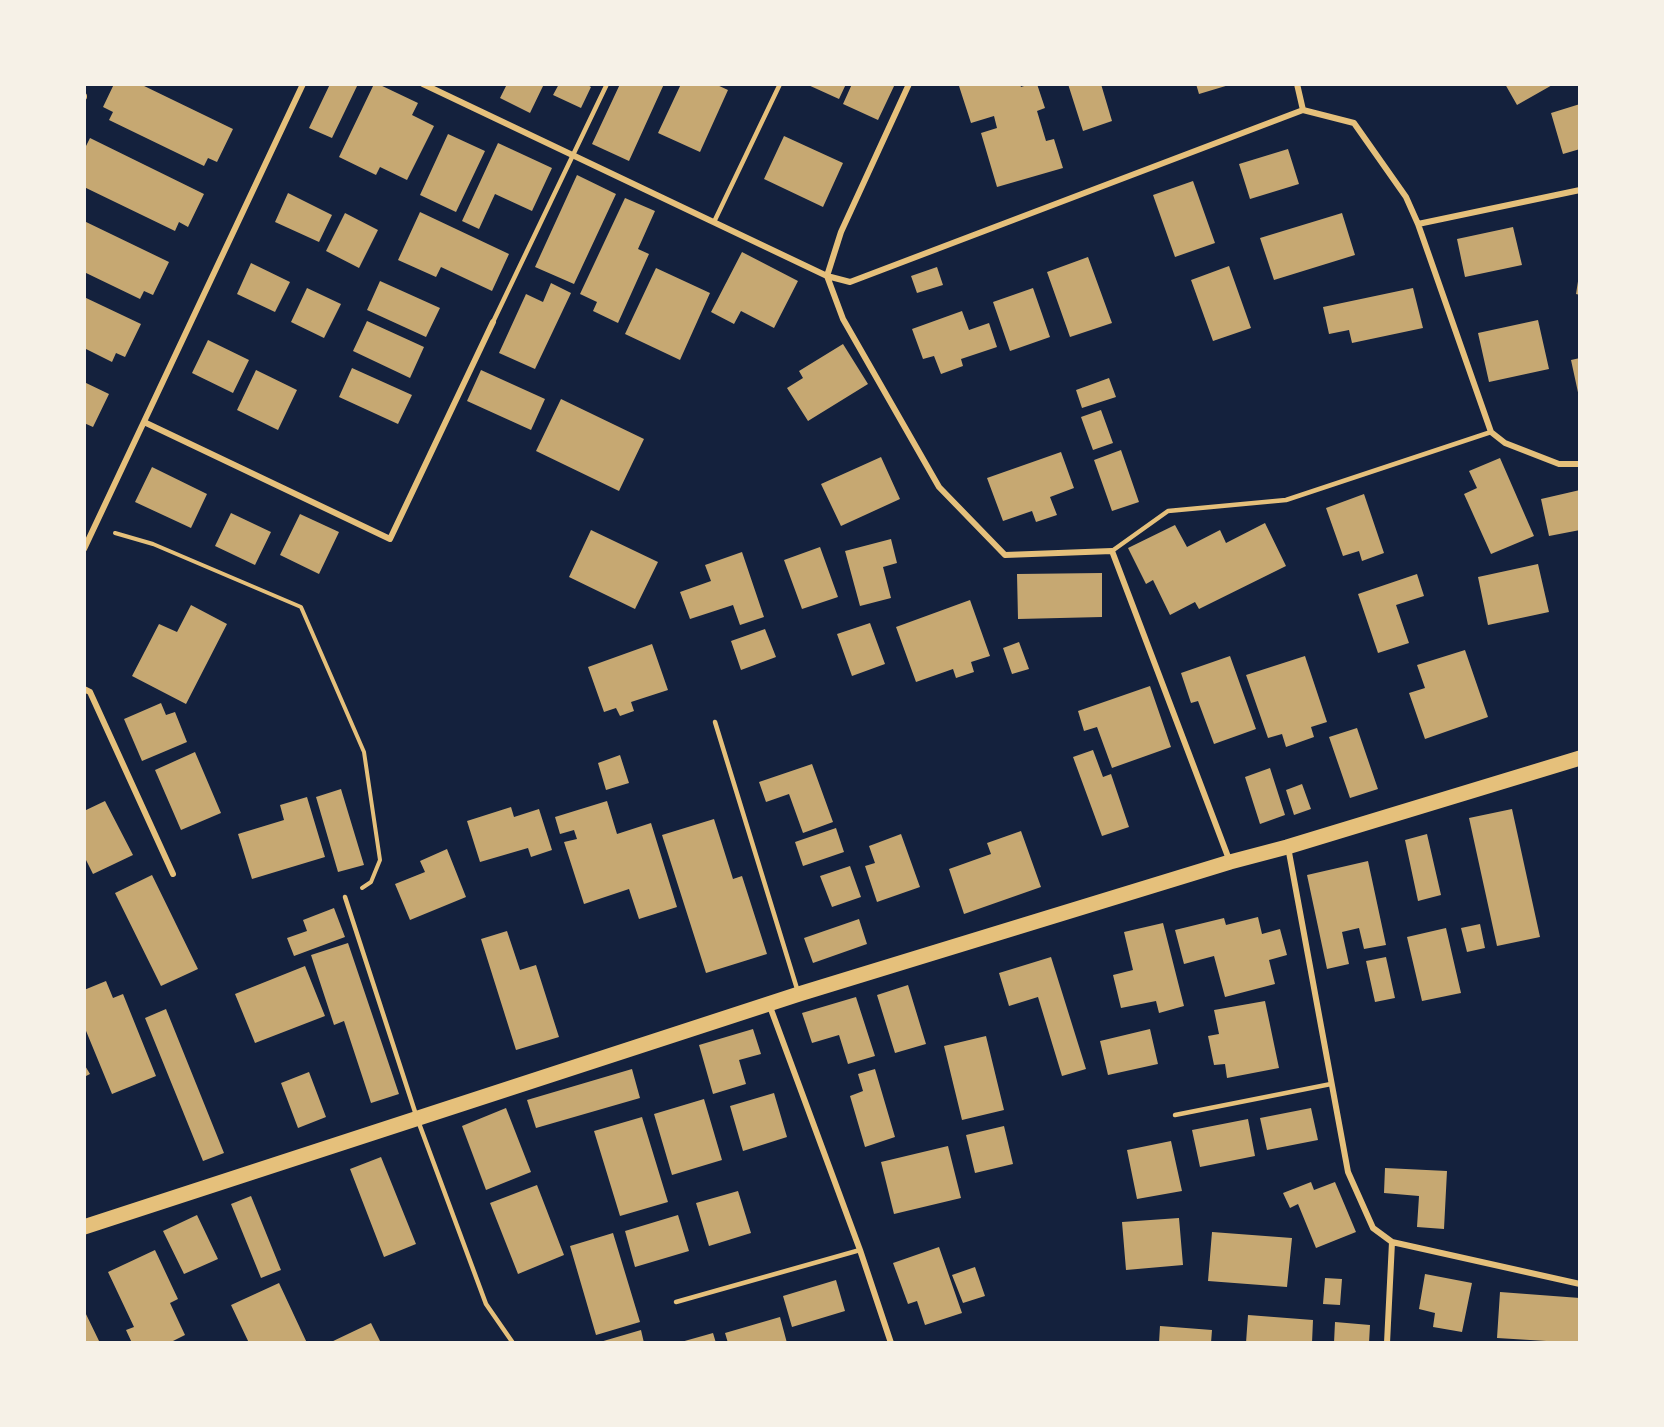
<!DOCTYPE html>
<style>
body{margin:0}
#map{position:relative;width:1664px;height:1427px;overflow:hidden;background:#14213d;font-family:Karla,sans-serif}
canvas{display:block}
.frame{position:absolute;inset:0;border:86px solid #f6f1e7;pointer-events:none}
</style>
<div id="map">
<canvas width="1664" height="1427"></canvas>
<div class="frame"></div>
</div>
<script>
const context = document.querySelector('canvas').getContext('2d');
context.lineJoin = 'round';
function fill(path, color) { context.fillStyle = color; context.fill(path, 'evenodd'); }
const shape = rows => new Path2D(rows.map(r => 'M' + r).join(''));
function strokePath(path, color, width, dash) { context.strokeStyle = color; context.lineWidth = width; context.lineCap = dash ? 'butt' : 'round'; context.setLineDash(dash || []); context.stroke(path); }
const building = shape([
 [114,84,140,84,233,129,217,162,208,158,204,166,109,120,113,112,103,107],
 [330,84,358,84,332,138,309,128],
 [374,84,378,84,418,103,412,115,434,126,407,180,380,167,376,175,339,157],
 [507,84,544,84,530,113,500,98],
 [559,84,586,84,591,87,581,108,553,95],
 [620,84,664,84,629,161,592,144],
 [681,84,715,84,728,90,700,152,658,133],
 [806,84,846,84,839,99],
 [852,84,895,84,878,120,843,104],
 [967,84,1020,84,1021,87,1030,84,1037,84,1045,108,1037,111,1046,141,1054,139,1063,168,997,187,981,133,997,128,994,116,971,123,959,86],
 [1068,84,1101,84,1112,121,1083,131],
 [1196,84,1229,84,1229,85,1199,94],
 [1505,84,1554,84,1517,105],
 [1580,104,1580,149,1563,154,1551,113],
 [448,134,485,151,456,212,420,195],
 [784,136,843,163,823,207,764,179],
 [90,138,204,194,188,227,179,222,175,231,84,187,84,150],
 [498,143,552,168,532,211,495,194,479,229,462,221],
 [1288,149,1299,184,1250,199,1239,164],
 [577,175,616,194,574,284,535,267],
 [1193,181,1215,243,1175,257,1153,195],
 [288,193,332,215,319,242,275,222],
 [625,198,655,211,638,249,649,254,618,323,593,311,597,302,580,294],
 [420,212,509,254,492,291,441,267,436,277,398,260],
 [345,213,378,230,359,268,326,251],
 [1342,213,1355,255,1274,280,1260,238],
 [84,221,169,262,153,295,144,291,140,299,84,272],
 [1513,227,1522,265,1465,277,1457,239],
 [742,252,798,281,774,328,741,311,734,324,711,312],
 [1088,257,1112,323,1070,337,1047,272],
 [251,263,290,282,275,312,237,294],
 [1229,266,1251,328,1213,341,1191,280],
 [937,267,943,285,917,293,911,276],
 [656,268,710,293,680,360,625,334],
 [1579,275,1580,275,1580,295,1576,294],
 [380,281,440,308,426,337,367,310],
 [551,283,571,293,535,369,499,353,526,294,543,302],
 [307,288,341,304,324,338,291,322],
 [1033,288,1050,337,1010,351,993,302],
 [1413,288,1423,328,1352,343,1349,330,1329,334,1323,307],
 [84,297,141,324,125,357,116,353,112,362,84,348],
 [962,311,969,330,989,323,997,347,961,359,963,366,941,374,934,356,923,359,912,329],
 [1538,320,1549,369,1489,382,1478,333],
 [367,321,424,347,410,378,353,351],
 [208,340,249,360,233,393,192,373],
 [843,344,868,384,808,421,787,388,803,378,799,371],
 [1580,358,1580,397,1579,397,1571,360],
 [352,368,412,395,398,424,339,397],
 [256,370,297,390,278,430,237,410],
 [481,370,545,399,531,430,467,401],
 [1109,378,1116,397,1082,408,1076,390],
 [84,382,109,394,93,427,84,423],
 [561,399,644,439,619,491,536,451],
 [1101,410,1113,443,1093,450,1081,417],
 [1121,450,1139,502,1112,511,1094,460],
 [1061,452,1074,488,1050,497,1057,515,1036,522,1032,511,1003,521,987,478],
 [881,457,900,499,841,526,821,484],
 [1500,458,1534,536,1491,554,1464,494,1477,488,1469,471],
 [152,467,207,494,191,528,135,502],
 [1580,490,1580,530,1549,536,1541,499],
 [1364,494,1384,553,1362,561,1359,551,1343,556,1326,508],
 [231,513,271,532,255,565,215,546],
 [300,514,339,532,319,574,280,555],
 [1265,523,1286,566,1199,609,1195,602,1170,615,1153,580,1146,584,1128,548,1175,525,1187,547,1220,530,1226,543],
 [591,530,658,562,635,609,569,577],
 [891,539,897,563,883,567,891,598,860,606,845,551],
 [820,547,838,597,802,609,784,560],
 [742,552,764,617,740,625,733,605,690,619,680,592,711,581,705,565],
 [1538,564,1549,612,1488,625,1478,577],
 [1102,573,1102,617,1018,619,1017,574],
 [1417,574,1424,596,1396,605,1409,643,1378,653,1358,594],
 [970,600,990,656,971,662,974,672,956,678,953,669,916,682,896,627],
 [191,605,227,624,186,704,132,676,159,624,177,632],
 [870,623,885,664,852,676,837,634],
 [765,629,776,657,741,670,731,641],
 [1019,642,1029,669,1012,674,1003,648],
 [652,644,668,690,631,702,634,711,620,716,616,708,604,712,588,667],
 [1465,650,1488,717,1425,739,1409,693,1425,688,1417,665],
 [1230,656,1256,729,1214,744,1198,701,1191,703,1181,673],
 [1305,656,1327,722,1311,727,1314,737,1286,747,1282,734,1268,738,1246,675],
 [1150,686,1171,747,1112,768,1097,727,1084,731,1078,711],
 [161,703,166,715,175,712,187,742,142,761,124,719],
 [1357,728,1378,789,1350,798,1329,737],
 [1093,750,1103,777,1111,774,1129,827,1102,836,1073,757],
 [195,752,221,813,181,830,155,770],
 [620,755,629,783,606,790,598,763],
 [812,764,833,822,803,833,789,794,766,802,759,782],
 [1270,768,1285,815,1260,824,1245,777],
 [1302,784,1311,809,1294,815,1286,790],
 [341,789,364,865,338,872,316,797],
 [307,797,325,857,252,879,238,834,284,820,280,805],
 [105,801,133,855,93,874,84,856,84,811],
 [607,801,617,834,651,823,677,907,639,919,629,889,584,904,564,842,577,839,574,830,560,834,555,817],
 [511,807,514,817,539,809,552,850,531,857,528,848,480,862,467,821],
 [1512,809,1540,937,1497,946,1469,818],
 [714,819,733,879,742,876,767,954,706,973,662,835],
 [836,828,844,852,803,866,795,842],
 [1021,831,1041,887,964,914,949,869,991,854,987,843],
 [901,834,920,887,877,902,865,866,875,863,869,846],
 [1427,834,1441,895,1418,901,1405,840],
 [447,849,466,897,410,920,395,884,425,872,420,861],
 [1368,861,1386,945,1364,949,1359,928,1342,932,1349,964,1327,969,1307,875],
 [850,866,861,897,832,907,820,876],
 [152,875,198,969,161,986,115,893],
 [334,908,345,937,294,956,287,938,307,931,303,920],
 [1258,917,1262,934,1280,929,1287,955,1269,960,1275,984,1225,997,1214,956,1184,964,1175,930,1224,918,1226,925],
 [859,919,867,944,813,963,804,938],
 [1163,923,1184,1006,1159,1013,1156,1001,1121,1008,1113,975,1133,970,1124,932],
 [1480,924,1485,948,1467,952,1461,928],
 [1446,928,1461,993,1422,1001,1407,937],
 [507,931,520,970,536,965,559,1037,516,1050,481,939],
 [348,943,399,1094,371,1103,344,1021,334,1025,311,955],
 [1051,957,1086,1069,1062,1076,1038,997,1009,1006,999,973],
 [1386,957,1395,998,1375,1002,1366,961],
 [305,966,325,1016,255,1043,235,994],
 [106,981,113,998,123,994,156,1076,112,1094,84,1026,84,990],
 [908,985,926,1044,895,1053,877,995],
 [856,997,875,1056,848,1064,839,1035,812,1043,802,1013],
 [1265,1001,1279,1068,1227,1078,1225,1064,1214,1065,1208,1036,1219,1034,1214,1010],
 [166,1009,224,1153,203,1161,145,1018],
 [753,1029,761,1054,739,1060,746,1084,713,1094,699,1045],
 [1150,1029,1158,1064,1108,1075,1100,1041],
 [986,1036,1004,1110,962,1120,944,1046],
 [84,1064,90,1074,84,1077],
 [632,1069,640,1098,536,1128,527,1100],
 [875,1069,895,1137,865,1147,850,1096,863,1091,858,1074],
 [309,1072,326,1117,298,1128,281,1083],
 [774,1093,787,1137,743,1151,730,1106],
 [704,1099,722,1160,672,1175,654,1114],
 [506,1108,531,1172,486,1190,462,1126],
 [1311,1108,1318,1140,1267,1150,1260,1118],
 [642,1117,668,1202,620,1216,594,1131],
 [1248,1119,1255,1156,1200,1167,1192,1130],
 [1004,1126,1013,1164,975,1173,966,1135],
 [1171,1141,1182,1191,1137,1199,1127,1150],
 [948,1146,961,1198,894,1214,881,1162],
 [381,1157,416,1244,384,1257,350,1169],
 [1385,1168,1447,1171,1444,1229,1417,1227,1419,1196,1384,1193],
 [1311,1182,1314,1190,1335,1182,1356,1232,1316,1248,1298,1204,1290,1208,1283,1193],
 [537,1185,564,1255,518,1274,490,1203],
 [738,1191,751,1233,709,1246,696,1203],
 [251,1196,281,1270,261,1278,231,1204],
 [197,1215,218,1259,184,1274,163,1231],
 [678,1215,689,1251,635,1267,625,1231],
 [1179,1218,1183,1265,1126,1270,1122,1222],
 [1212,1232,1292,1238,1287,1287,1208,1281],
 [613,1233,640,1322,596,1335,570,1246],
 [939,1247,962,1313,925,1325,917,1301,908,1304,893,1263],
 [155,1250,178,1299,170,1303,185,1335,169,1343,132,1343,126,1330,134,1327,108,1272],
 [975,1267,985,1296,963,1303,952,1275],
 [1425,1274,1472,1283,1462,1332,1433,1327,1435,1313,1419,1309],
 [1325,1278,1342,1279,1340,1305,1323,1304],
 [836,1280,845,1311,792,1327,783,1296],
 [279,1283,307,1343,249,1343,231,1305],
 [1500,1292,1580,1298,1579,1343,1497,1338],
 [84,1310,100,1343,84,1343],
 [1248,1315,1313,1320,1312,1343,1246,1343],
 [780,1317,787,1343,728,1343,725,1333],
 [1335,1322,1370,1325,1369,1343,1334,1343],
 [371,1323,381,1343,329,1343],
 [1160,1326,1212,1330,1211,1343,1159,1343],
 [641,1330,644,1343,600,1343,600,1342],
 [713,1333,716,1343,681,1343,681,1342]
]);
const path = shape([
 [115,533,153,544,301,607,364,752,380,860,371,882,362,888]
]);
const service = shape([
 [714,222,780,84],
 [493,322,607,84],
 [1112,551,1168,511,1286,500,1491,432],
 [715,722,798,992],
 [345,897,417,1118,486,1304,513,1343],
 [1175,1115,1331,1084],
 [676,1302,860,1250]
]);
const minor = shape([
 [423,84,827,276,850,282,1303,110,1354,123,1406,197,1418,224,1491,432,1505,443,1559,464,1580,464],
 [909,84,841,232,827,276,843,319,939,487,1005,555,1112,551,1230,862],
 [1297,84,1303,110],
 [84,96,84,97],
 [1418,224,1580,190],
 [144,422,390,539,493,322],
 [84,549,303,84],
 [84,689,90,692,173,874],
 [1288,847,1348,1172,1373,1228,1392,1242,1580,1284],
 [769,1004,860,1250,891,1343],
 [1387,1343,1392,1242]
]);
const primary = shape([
 [84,1227,799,994,1230,862,1287,847,1580,758]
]);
fill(building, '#c6a872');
strokePath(path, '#e5c07b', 4);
strokePath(service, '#e5c07b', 4.5);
strokePath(minor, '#e5c07b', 6);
strokePath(primary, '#e5c07b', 15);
</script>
